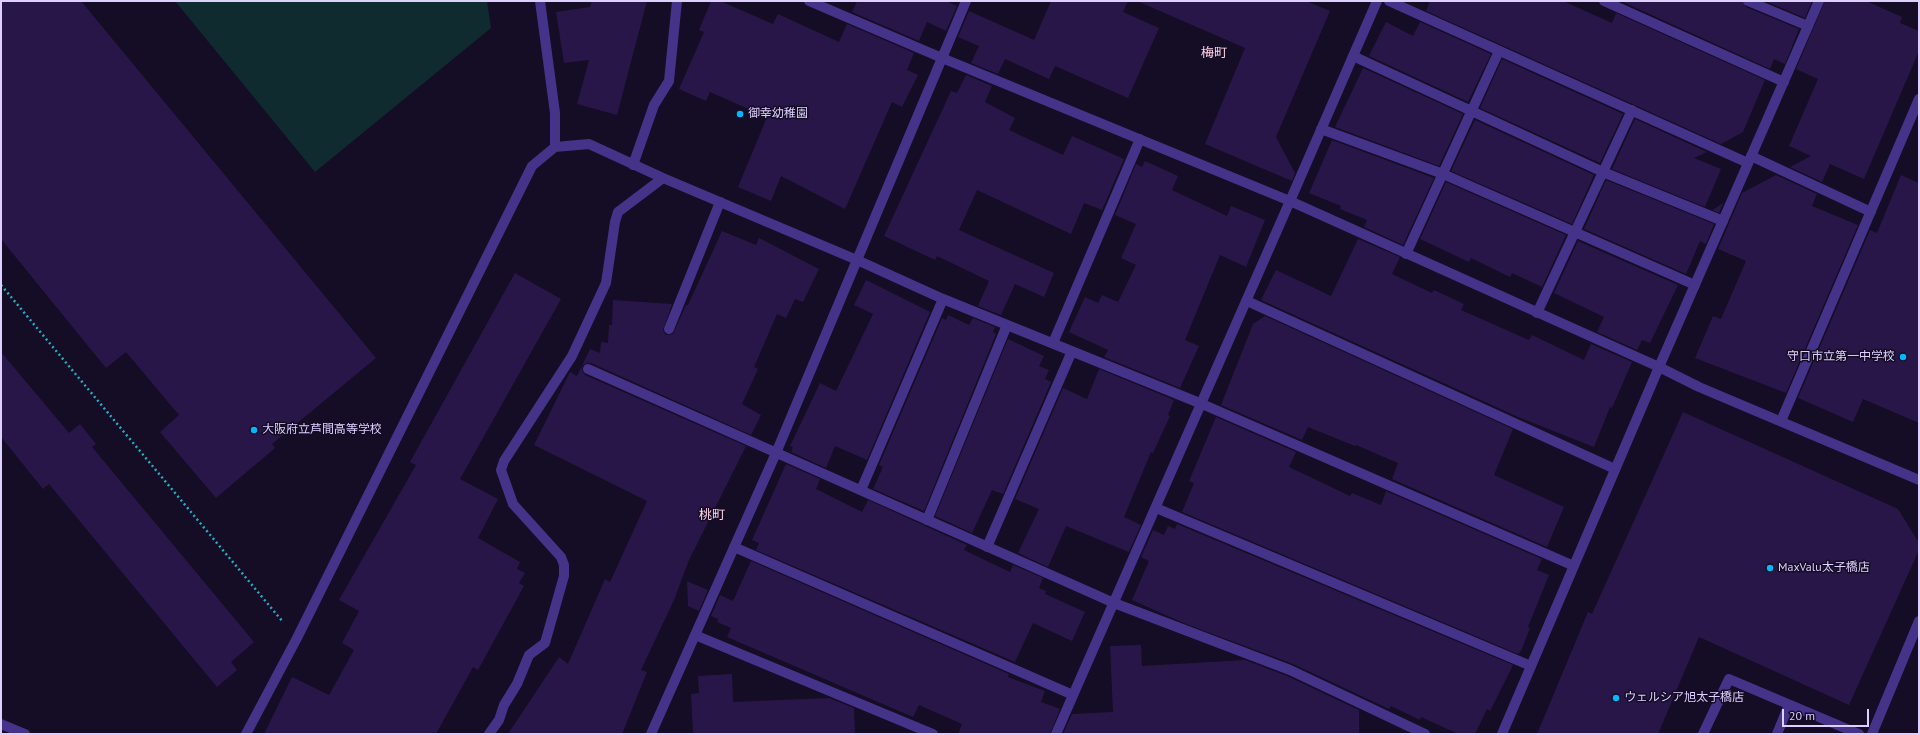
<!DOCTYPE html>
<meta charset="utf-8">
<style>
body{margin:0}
#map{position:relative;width:1920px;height:735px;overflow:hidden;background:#150c25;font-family:"PT Sans",sans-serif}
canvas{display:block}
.frame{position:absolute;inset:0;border:2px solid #ddd0ff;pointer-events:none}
.scale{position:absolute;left:1782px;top:709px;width:87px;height:18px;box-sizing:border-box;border:2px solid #ddd0ff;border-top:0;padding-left:5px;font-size:12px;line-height:14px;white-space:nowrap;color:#ddd0ff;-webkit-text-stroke:3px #150c25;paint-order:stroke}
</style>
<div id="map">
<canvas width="1920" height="735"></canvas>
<div class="frame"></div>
<div class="scale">20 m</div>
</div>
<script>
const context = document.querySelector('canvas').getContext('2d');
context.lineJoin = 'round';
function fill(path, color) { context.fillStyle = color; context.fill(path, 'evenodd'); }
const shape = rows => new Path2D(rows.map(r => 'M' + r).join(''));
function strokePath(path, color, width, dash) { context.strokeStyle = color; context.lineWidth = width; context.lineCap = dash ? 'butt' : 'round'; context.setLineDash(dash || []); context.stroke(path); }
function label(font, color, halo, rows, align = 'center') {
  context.font = font + ' "PT Sans","Noto Sans JP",sans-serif'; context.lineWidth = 3; context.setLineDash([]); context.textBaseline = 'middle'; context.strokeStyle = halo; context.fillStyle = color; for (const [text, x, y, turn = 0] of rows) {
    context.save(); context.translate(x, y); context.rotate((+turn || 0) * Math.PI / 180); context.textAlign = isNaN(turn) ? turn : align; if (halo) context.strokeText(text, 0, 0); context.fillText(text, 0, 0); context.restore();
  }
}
const green = shape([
 [175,1,487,1,491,28,315,172]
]);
const building = shape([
 [1,1,81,1,376,358,272,444,275,448,216,498,160,432,179,415,126,352,106,368,1,239],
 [592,1,647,1,617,115,577,104,589,60,564,63,556,12,590,7],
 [711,1,720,1,773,24,778,14,839,42,847,24,914,53,907,70,918,75,902,107,892,102,845,209,781,176,771,201,738,187,767,117,710,92,706,101,679,89,704,32,699,30],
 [857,1,946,1,957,6,946,31,927,22,919,41,852,12],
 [1051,1,1128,1,1123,12,1159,28,1128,98,1055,66,1049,79,1005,59,998,74,971,63,979,46,958,37,969,11,1034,40],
 [1137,1,1306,1,1330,11,1276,137,1295,173,1292,181,1205,144,1245,48],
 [1430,1,1563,1,1612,23,1616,13,1765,80,1743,132,1721,144,1426,11],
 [1621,1,1742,1,1746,7,1799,29,1785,64,1774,59,1770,69],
 [1765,1,1812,1,1805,18],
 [1825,1,1866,1,1902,17,1900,23,1919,31,1919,51,1864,179,1830,164,1822,182,1790,167,1811,156,1789,146,1818,79,1796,69],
 [1386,22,1413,36,1420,22,1491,54,1468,102,1369,56],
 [1502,59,1623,114,1600,163,1480,108],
 [1363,68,1463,114,1439,166,1335,127],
 [966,75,992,86,985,102,1015,118,1009,130,1063,155,1072,136,1124,159,1102,210,1084,203,1071,234,977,190,959,230,1054,273,1044,297,1015,284,1001,315,978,306,989,281,937,256,935,260,884,236,951,91,957,93],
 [1635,119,1707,152,1694,158,1721,169,1705,207,1612,169],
 [1475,120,1594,175,1572,224,1451,171],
 [1332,140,1434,178,1403,245,1364,227,1367,220,1340,209,1341,206,1309,193],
 [1145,161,1178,176,1172,190,1227,216,1231,206,1265,220,1246,267,1220,255,1185,340,1199,346,1180,388,1104,357,1108,350,1069,332,1085,297,1098,303,1102,295,1118,302,1136,265,1121,258,1136,224,1115,215,1136,164,1142,167],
 [1776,175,1817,194,1812,206,1858,225,1786,393,1695,358,1713,316,1721,319,1746,261,1718,249,1742,193],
 [1901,175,1919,183,1919,423,1863,399,1853,422,1798,398,1870,230,1877,233],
 [1606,180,1714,224,1706,244,1700,241,1686,274,1584,229],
 [1446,182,1566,235,1542,287,1512,273,1510,277,1471,258,1469,262,1420,239],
 [1723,203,1719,213,1712,210,1714,209],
 [722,231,756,245,759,238,819,269,803,302,795,299,786,318,777,314,754,367,758,369,742,404,761,415,751,435,591,363,587,363,582,366,582,370,585,375,746,446,689,560,674,600,641,670,647,672,622,734,508,734,559,657,568,664,605,579,610,582,647,501,534,445,570,372,577,376,590,349,600,353,601,342,608,343,609,325,612,325,613,300,672,304,663,330,666,335,673,334,686,305,688,305],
 [1358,239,1400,257,1392,274,1432,293,1434,290,1464,304,1461,310,1529,340,1532,335,1584,360,1591,344,1632,362,1612,408,1610,407,1594,447,1518,417,1261,300,1276,270,1331,296],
 [1578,241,1678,285,1650,343,1642,340,1637,350,1597,332,1604,317,1554,293],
 [515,273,561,299,460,479,498,499,478,538,520,562,517,569,525,573,519,583,524,586,478,670,473,667,436,734,264,734,292,677,329,695,354,650,342,643,359,611,339,600,416,465,410,462],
 [866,280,930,312,867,460,835,446,826,468,791,452,793,447,790,446,820,383,836,391,873,314,854,305],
 [948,315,969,325,973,318,995,327,993,332,996,334,924,511,873,489,883,467,879,465,942,318,946,320],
 [1265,316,1513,429,1494,475,1564,507,1547,547,1392,479,1398,463,1356,445,1355,446,1308,427,1302,440,1221,405,1253,324],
 [1008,339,1044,356,1039,366,1049,370,1045,379,1051,382,1003,494,992,490,972,533,935,516],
 [1,352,69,433,80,424,96,444,92,447,254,642,231,662,237,670,217,687,49,484,43,489,1,437],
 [1099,369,1174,400,1168,415,1170,416,1153,453,1151,452,1124,517,1141,525,1129,552,1066,526,1048,567,1018,553,1039,509,1015,499,1063,388,1087,399],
 [1683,412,1898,509,1919,543,1919,550,1849,705,1699,637,1658,734,1537,734,1588,612,1592,614],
 [1216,417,1296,452,1289,467,1350,496,1352,493,1381,505,1386,491,1542,559,1537,570,1549,575,1528,627,1530,628,1521,651,1518,654,1182,512,1194,483,1189,481],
 [786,464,820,479,816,489,862,512,868,500,967,545,964,550,1010,572,1013,565,1043,578,1039,588,1046,591,1045,594,1085,612,1072,641,1033,623,1015,662,756,550,759,543,752,540],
 [1177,524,1513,665,1490,711,1487,709,1475,734,1458,734,1421,717,1420,720,1391,706,1389,709,1293,664,1186,624,1132,600,1149,561,1141,557,1153,530,1164,535,1168,526,1175,529],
 [751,561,1009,674,1008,677,1045,691,1041,702,1060,709,1050,734,958,734,962,724,919,705,913,717,727,637,731,628,717,622,718,619,711,616,720,595,733,601],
 [687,581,708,590,699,611,688,606],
 [1141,645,1142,666,1245,660,1287,676,1359,710,1359,734,1063,734,1072,714,1113,712,1110,646],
 [732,674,733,702,829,698,854,708,855,734,693,734,691,694,699,693,698,676]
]);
const path = shape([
 [1,285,283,622]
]);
const lane = shape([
 [1389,1,1748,163],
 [1604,1,1784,82],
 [1748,1,1808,26],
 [1353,56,1603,172,1723,221],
 [1321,129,1443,174,1695,285],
 [1751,156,1871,212],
 [1406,254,1499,51],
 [1247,301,1615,469],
 [1537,313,1632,110],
 [669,329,720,202],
 [1781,421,1919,99],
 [1156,508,1531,666],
 [1703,734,1729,679,1859,734],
 [1777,734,1789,705],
 [1872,734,1919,621]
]);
const street = shape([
 [540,1,555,113,555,147],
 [809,1,942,58,1290,201,1377,1],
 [633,165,654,105,669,81,677,1],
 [1053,343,1140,139],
 [588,369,1114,603,1290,670,1425,734],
 [861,490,943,299],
 [927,520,1007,325],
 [734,547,1073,695],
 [987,547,1072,351],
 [695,635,933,734],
 [1,724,25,734],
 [246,734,297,638,532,166,555,147,589,144,663,178,857,260,966,1],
 [489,734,499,720,504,705,517,684,529,655,545,643,564,576,564,565,561,557,513,504,501,470,504,461,572,356,606,283,615,222,618,212,663,178],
 [651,734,776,453,857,260,943,299,1202,404,1574,566],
 [1056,734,1290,201,1659,367,1699,387,1919,480],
 [1502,734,1659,367,1819,1]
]);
const markers = [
 [740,114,4,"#00b8fb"],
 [1903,357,4,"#00b8fb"],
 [254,430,4,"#00b8fb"],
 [1770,568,4,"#00b8fb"],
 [1616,698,4,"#00b8fb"]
];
const poiNames = [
 ["御幸幼稚園",748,114],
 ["守口市立第一中学校",1895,357,"right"],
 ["大阪府立芦間高等学校",262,430],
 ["MaxValu太子橋店",1778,568],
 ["ウェルシア旭太子橋店",1624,698]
];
const neighbourhoodNames = [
 ["梅町",1214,53],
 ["桃町",712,515]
];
fill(green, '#0f2b30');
fill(building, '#291648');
strokePath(path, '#23afc0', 2.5, [2, 3]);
strokePath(lane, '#443389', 10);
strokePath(street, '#443389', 10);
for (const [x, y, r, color] of markers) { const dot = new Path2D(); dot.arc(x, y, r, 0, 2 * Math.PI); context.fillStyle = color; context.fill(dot); strokePath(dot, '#150c25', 1.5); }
label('12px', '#ddd0ff', '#150c25', poiNames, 'left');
label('13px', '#ffd2e7', '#150c25', neighbourhoodNames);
</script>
